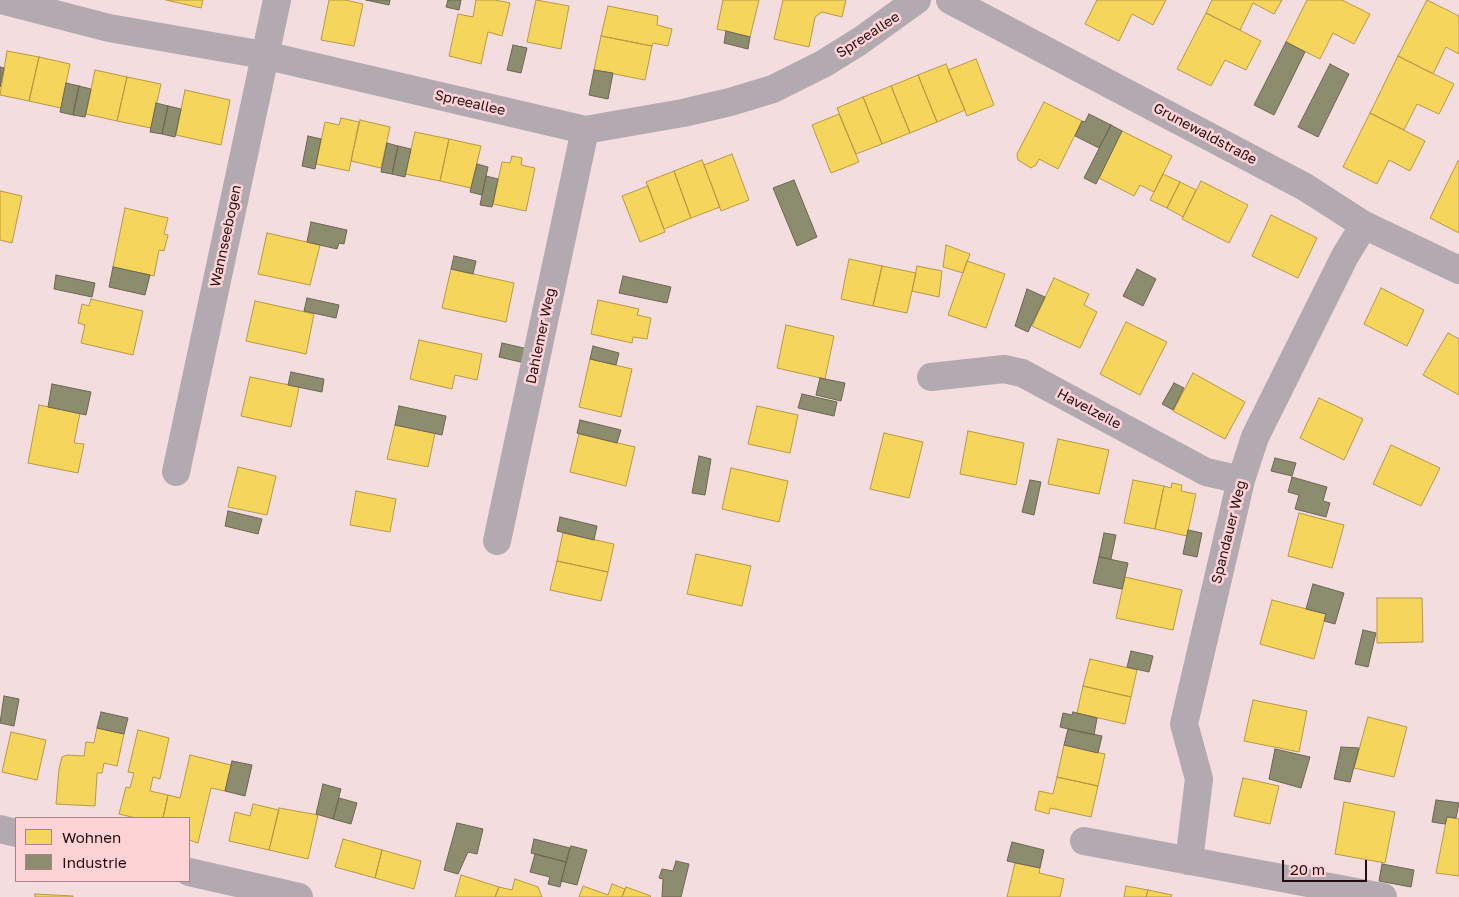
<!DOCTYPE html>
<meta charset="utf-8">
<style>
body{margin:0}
#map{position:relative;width:1459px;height:897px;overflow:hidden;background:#f3ddde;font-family:"Golos Text",sans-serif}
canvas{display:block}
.legend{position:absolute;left:15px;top:817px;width:175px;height:65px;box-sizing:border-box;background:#fdd3d6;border:1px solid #a68487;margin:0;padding:6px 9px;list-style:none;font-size:15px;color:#240d10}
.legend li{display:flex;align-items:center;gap:10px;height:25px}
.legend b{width:25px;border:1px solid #a68487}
.scale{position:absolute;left:1282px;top:860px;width:85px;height:22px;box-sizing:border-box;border:2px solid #240d10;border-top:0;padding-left:6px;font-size:15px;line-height:18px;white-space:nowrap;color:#240d10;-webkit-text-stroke:4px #fdd3d6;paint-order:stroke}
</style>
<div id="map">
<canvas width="1459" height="897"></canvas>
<ul class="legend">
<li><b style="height:14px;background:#f6d55c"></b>Wohnen</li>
<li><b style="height:14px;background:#8c8c6e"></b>Industrie</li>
</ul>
<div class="scale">20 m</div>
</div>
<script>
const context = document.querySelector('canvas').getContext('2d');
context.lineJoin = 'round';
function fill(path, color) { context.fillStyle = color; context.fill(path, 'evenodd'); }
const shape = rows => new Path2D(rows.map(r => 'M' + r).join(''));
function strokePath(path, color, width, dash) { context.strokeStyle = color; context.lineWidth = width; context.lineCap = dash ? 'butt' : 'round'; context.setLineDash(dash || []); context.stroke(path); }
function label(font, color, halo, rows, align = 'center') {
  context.font = font + ' "Golos Text",sans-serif'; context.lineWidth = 5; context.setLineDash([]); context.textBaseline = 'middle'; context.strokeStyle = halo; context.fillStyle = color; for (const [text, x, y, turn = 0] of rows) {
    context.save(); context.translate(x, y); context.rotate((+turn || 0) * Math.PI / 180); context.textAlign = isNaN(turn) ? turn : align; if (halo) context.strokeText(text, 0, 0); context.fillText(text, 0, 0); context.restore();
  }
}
const homes = shape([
 [166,0,203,0,201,8,166,0],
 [329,0,345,0,363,4,354,46,321,40,329,0],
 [476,0,495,0,510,3,502,36,488,32,481,64,449,56,458,14,473,17,476,0],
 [536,0,569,6,561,49,527,42,536,0],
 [723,0,759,0,750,37,717,29,723,0],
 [783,0,846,0,842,17,822,12,815,17,809,47,774,39,783,0],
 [1097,0,1166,0,1153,25,1132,14,1119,41,1085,24,1097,0],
 [1212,0,1282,0,1274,14,1253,3,1240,30,1206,13,1212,0],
 [1307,0,1342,0,1370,14,1354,44,1333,33,1320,59,1286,42,1307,0],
 [1427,0,1459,16,1459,54,1446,47,1433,74,1398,56,1427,0],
 [608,6,658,16,657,25,672,29,668,46,653,43,652,46,601,36,608,6],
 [1206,13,1261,41,1246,70,1225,60,1211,86,1177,69,1206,13],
 [601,36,652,46,645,80,594,70,601,36],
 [7,51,39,57,29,101,0,95,7,51],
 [1398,56,1454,84,1439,114,1417,104,1404,130,1370,113,1398,56],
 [39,57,70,64,61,108,29,101,39,57],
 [976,59,994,105,967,116,948,70,976,59],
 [946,64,965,110,937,122,918,75,946,64],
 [95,70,127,77,117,121,86,114,95,70],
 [918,75,937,122,910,133,891,86,918,75],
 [127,77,161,84,151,128,117,121,127,77],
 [891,86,910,133,882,144,863,97,891,86],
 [185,90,230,100,221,145,176,135,185,90],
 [863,97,882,144,856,154,837,108,863,97],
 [1044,102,1082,121,1058,169,1039,159,1036,165,1031,168,1018,160,1017,154,1044,102],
 [1370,113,1425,141,1410,171,1389,160,1377,184,1343,167,1370,113],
 [839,114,859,162,831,173,812,125,839,114],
 [341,118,359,122,349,171,316,164,325,122,339,125,341,118],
 [360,120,390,127,381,168,351,161,360,120],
 [1122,131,1172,156,1154,192,1140,185,1134,196,1099,178,1122,131],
 [415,132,449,139,440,181,405,174,415,132],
 [449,139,481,146,471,188,440,181,449,139],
 [732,154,749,200,721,211,704,165,732,154],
 [512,156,522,158,521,165,535,168,526,211,493,204,502,162,510,163,512,156],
 [702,160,720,207,691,218,674,171,702,160],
 [1458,161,1459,162,1459,233,1430,218,1458,161],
 [674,171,691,218,664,229,646,182,674,171],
 [1163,174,1180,182,1167,208,1150,200,1163,174],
 [1201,181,1248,205,1229,243,1182,219,1201,181],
 [1180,182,1196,190,1183,217,1167,208,1180,182],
 [648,186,665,232,640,242,622,196,648,186],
 [0,191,22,196,12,243,0,240,0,191],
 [125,208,168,218,164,234,168,235,164,251,159,250,154,276,113,267,125,208],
 [1271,215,1317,238,1298,278,1252,256,1271,215],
 [267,233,320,245,310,285,258,274,267,233],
 [946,245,970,254,963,273,943,267,946,245],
 [849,259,882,266,873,306,841,299,849,259],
 [967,261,1005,274,986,328,948,315,967,261],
 [882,266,916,273,907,313,873,306,882,266],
 [917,266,942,271,939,297,912,291,917,266],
 [451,269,514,283,506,322,442,308,451,269],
 [1054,278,1089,294,1084,305,1097,312,1080,348,1032,326,1054,278],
 [1381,288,1424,310,1407,346,1364,324,1381,288],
 [91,299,143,311,133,355,81,343,85,325,78,323,82,304,89,306,91,299],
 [598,300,639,309,637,315,651,318,647,339,633,337,632,343,591,334,598,300],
 [255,301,314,314,306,354,246,341,255,301],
 [1126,322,1167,342,1140,395,1100,374,1126,322],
 [786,325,834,336,825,379,777,368,786,325],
 [1448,333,1459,339,1459,395,1423,375,1448,333],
 [419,340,482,354,477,380,455,375,452,389,410,379,419,340],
 [590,359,632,369,621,417,579,407,590,359],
 [1193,373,1245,402,1225,439,1173,411,1193,373],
 [250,377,299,387,291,427,241,416,250,377],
 [1319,398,1363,419,1344,460,1300,438,1319,398],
 [39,405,80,413,74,443,84,444,78,473,28,463,39,405],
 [757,406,798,415,790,453,748,444,757,406],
 [395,425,435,433,428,467,387,459,395,425],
 [968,431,1024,443,1016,485,960,474,968,431],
 [884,433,923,442,909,498,870,489,884,433],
 [579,434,635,447,626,486,570,472,579,434],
 [1058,439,1109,450,1099,494,1048,484,1058,439],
 [1391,445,1440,468,1421,506,1373,484,1391,445],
 [238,467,276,476,267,515,228,507,238,467],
 [731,468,788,481,779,522,722,509,731,468],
 [1133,480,1164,486,1155,529,1124,523,1133,480],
 [1172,483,1182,485,1181,491,1196,494,1187,536,1155,529,1164,486,1171,488,1172,483],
 [356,491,396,499,390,532,350,525,356,491],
 [1299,513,1344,525,1332,568,1288,556,1299,513],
 [563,533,614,544,608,572,557,561,563,533],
 [696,554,751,566,742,606,687,594,696,554],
 [557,561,608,572,601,601,550,590,557,561],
 [1125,577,1182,590,1173,630,1116,618,1125,577],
 [1377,598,1422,598,1423,642,1377,643,1377,598],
 [1272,600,1326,614,1314,659,1260,644,1272,600],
 [1090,659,1137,670,1131,697,1083,686,1090,659],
 [1083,686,1131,697,1125,724,1077,713,1083,686],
 [1253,700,1307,711,1299,752,1244,741,1253,700],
 [1368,717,1407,727,1394,777,1354,768,1368,717],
 [97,728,124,734,117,766,104,763,102,773,97,773,95,806,56,804,59,769,62,757,67,755,84,756,86,742,94,743,97,728],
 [138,730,169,738,160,779,153,777,150,791,168,795,163,818,136,818,119,814,126,787,130,788,134,773,128,772,138,730],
 [11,732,46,740,37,780,2,772,11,732],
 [1064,745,1105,754,1098,786,1057,777,1064,745],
 [190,755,231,765,225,791,211,788,198,843,189,840,189,818,163,818,168,795,180,798,190,755],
 [1057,777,1098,786,1091,817,1050,808,1049,814,1035,810,1039,791,1053,794,1057,777],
 [1243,778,1279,786,1270,824,1234,816,1243,778],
 [1344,802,1395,812,1385,863,1335,854,1344,802],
 [253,804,279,810,269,850,229,841,235,812,250,816,253,804],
 [279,808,318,815,308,859,269,850,279,808],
 [1447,817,1459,819,1459,876,1436,873,1447,817],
 [343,839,382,850,375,878,335,867,343,839],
 [382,850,421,861,414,889,375,878,382,850],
 [1015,863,1040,868,1039,873,1064,879,1060,897,1007,897,1015,863],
 [461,875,499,887,495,897,455,897,461,875],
 [515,879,538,887,542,897,495,897,499,887,512,890,515,879],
 [612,884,625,889,622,897,579,897,583,886,608,895,612,884],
 [1126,886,1148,890,1146,897,1124,897,1126,886],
 [626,887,651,896,650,897,622,897,626,887],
 [1148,890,1172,895,1171,897,1146,897,1148,890],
 [35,894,73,896,73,897,35,897,35,894]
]);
const industry = shape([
 [366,0,390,0,389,5,366,0],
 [448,0,461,0,459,10,446,7,448,0],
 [726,31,750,37,748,49,724,43,726,31],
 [1286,42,1305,52,1274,115,1254,105,1286,42],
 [513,45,527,48,521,73,507,70,513,45],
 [1330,64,1349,74,1318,137,1298,127,1330,64],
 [0,67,4,68,0,87,0,67],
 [594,70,613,73,608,99,589,95,594,70],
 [66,83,79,86,73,115,60,112,66,83],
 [79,86,91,89,85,117,73,115,79,86],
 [156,103,168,106,162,134,150,132,156,103],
 [168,106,181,109,175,137,162,134,168,106],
 [1089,114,1111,125,1099,148,1075,136,1082,121,1085,122,1089,114],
 [1111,125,1122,131,1096,184,1084,178,1111,125],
 [308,136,321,139,315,169,302,166,308,136],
 [387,143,398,146,392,174,381,172,387,143],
 [398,146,411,149,405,177,392,174,398,146],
 [477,164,488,167,482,195,470,192,477,164],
 [486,176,498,179,492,207,480,205,486,176],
 [794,180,817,237,797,246,773,188,794,180],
 [311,222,347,230,344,244,339,243,337,249,307,242,311,222],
 [454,256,476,261,473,274,451,269,454,256],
 [113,267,150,275,145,295,109,287,113,267],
 [1137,269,1156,279,1143,306,1123,296,1137,269],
 [56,275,95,283,92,297,54,289,56,275],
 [623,276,671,287,667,303,619,293,623,276],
 [1027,289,1045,297,1028,332,1015,326,1027,289],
 [307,298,339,305,336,318,304,311,307,298],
 [502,343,528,349,525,363,499,357,502,343],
 [593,346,619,353,616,365,590,359,593,346],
 [291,372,324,379,322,392,288,385,291,372],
 [820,378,845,383,841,401,816,395,820,378],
 [1174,383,1184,388,1173,410,1162,404,1174,383],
 [52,384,91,392,86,415,48,407,52,384],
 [802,394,837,402,834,416,798,408,802,394],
 [399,406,446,416,442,435,395,425,399,406],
 [580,420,621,430,617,443,577,433,580,420],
 [699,456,711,459,705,495,692,493,699,456],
 [1275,458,1296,463,1292,476,1271,471,1275,458],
 [1292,477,1327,487,1323,501,1330,503,1326,517,1295,509,1299,495,1288,492,1292,477],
 [1030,480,1041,482,1034,515,1022,512,1030,480],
 [228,511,262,519,258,534,225,526,228,511],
 [560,517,597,526,594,540,557,531,560,517],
 [1188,530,1202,533,1197,557,1183,554,1188,530],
 [1104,533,1116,535,1111,559,1099,557,1104,533],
 [1099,557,1128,563,1122,589,1093,583,1099,557],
 [1313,584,1344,593,1335,624,1324,621,1326,614,1306,609,1313,584],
 [1363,630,1376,633,1368,667,1355,664,1363,630],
 [1131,651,1153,656,1149,672,1127,667,1131,651],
 [4,696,19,699,14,726,0,723,4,696],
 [101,712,128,718,124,734,97,728,101,712],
 [1073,712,1097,718,1094,735,1060,727,1063,713,1072,715,1073,712],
 [1068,729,1102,736,1098,753,1064,745,1068,729],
 [1341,747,1359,748,1350,782,1334,779,1341,747],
 [1275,749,1310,757,1301,788,1269,779,1275,749],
 [232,761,252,765,245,796,225,791,232,761],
 [323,784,341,789,333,819,316,814,323,784],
 [339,798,357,803,351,824,333,819,339,798],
 [1436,800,1459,803,1456,818,1447,817,1445,824,1432,822,1436,800],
 [457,823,483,829,477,854,468,852,458,874,444,870,457,823],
 [534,839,570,848,566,862,531,853,534,839],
 [1012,842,1044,850,1040,868,1007,861,1012,842],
 [571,846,587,850,577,885,561,881,571,846],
 [535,854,566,862,560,887,548,884,550,877,530,872,535,854],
 [676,861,689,864,681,897,662,897,663,879,659,878,662,869,673,871,676,861],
 [1382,864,1414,870,1411,887,1379,881,1382,864]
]);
const minor = shape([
 [1,0,109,28,264,55,585,130,683,113,730,102,773,89,823,64,860,41,917,0],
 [950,0,1305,187,1364,225,1459,270],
 [931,377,1004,369,1022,373,1206,472,1241,480],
 [176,472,277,0],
 [497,541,585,130],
 [0,829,16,833],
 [1084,841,1383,897],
 [1189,861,1199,779,1184,724,1241,480,1255,437,1345,256,1364,225],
 [189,872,299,897]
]);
const streetNames = [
 ["Spreeallee",868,35,-33],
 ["Spreeallee",470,103,13],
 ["Grunewaldstraße",1205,134,28],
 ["Wannseebogen",226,236,-78],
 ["Dahlemer Weg",541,336,-78],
 ["Havelzeile",1089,409,28],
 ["Spandauer Weg",1229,532,-76]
];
fill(homes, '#f6d55c');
strokePath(homes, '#b79945', 1);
fill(industry, '#8c8c6e');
strokePath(industry, '#6d6652', 1);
strokePath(minor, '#b2a9b1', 28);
label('14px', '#240d10', '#fdd3d6', streetNames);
</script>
